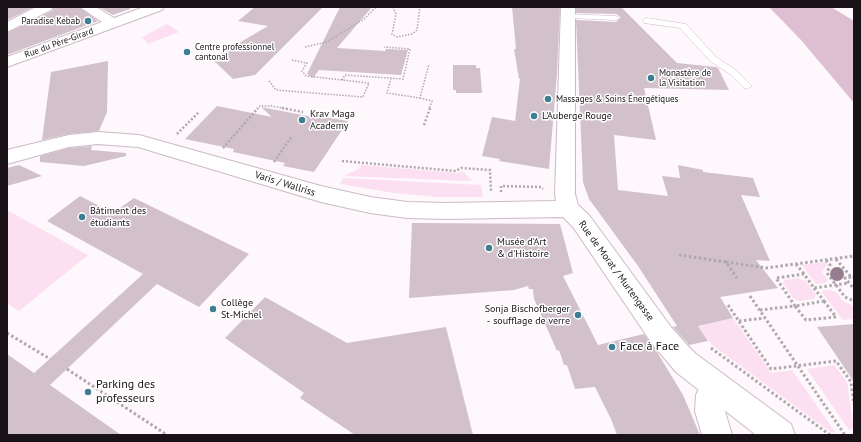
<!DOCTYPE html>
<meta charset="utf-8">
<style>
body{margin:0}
#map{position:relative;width:861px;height:442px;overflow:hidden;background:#fef7fb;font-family:"PT Sans",sans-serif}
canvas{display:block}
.frame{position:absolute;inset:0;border:8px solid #191317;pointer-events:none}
</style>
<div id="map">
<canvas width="861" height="442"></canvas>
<div class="frame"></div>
</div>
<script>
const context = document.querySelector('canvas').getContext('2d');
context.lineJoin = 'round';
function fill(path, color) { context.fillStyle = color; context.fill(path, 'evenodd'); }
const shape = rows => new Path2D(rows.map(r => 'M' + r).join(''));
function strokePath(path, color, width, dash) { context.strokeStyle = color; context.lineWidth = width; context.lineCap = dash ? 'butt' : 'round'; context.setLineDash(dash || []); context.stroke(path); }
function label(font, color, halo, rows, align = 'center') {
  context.font = font + ' "PT Sans",sans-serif'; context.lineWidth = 3; context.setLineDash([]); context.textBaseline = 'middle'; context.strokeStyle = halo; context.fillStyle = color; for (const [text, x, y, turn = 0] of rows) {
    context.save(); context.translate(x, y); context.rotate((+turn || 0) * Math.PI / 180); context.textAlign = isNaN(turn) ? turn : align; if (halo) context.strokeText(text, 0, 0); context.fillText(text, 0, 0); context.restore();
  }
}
const green = shape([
 [167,24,179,32,148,44,142,37],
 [361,165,457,173,463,171,472,181,344,176,360,168],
 [343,178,481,185,483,197,437,197,394,193,340,184],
 [7,210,88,255,19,311,7,303],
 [826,262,827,264,822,272,828,281,825,283,816,284,802,265],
 [799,278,803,281,805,280,816,295,814,299,799,301,793,298,783,283,784,280],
 [830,290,836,292,843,301,854,306,854,319,843,320,821,291],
 [733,318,771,373,792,370,835,432,832,433,712,345,698,326],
 [834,365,847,382,854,429,849,430,807,369]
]);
const forest = shape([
 [769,7,831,7,854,21,854,103,801,40]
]);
const building = shape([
 [7,7,33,7,7,20],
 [54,7,79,7,98,21,7,55,7,33,52,11],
 [99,7,130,7,130,9,113,15],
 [255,7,323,7,255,75,233,79,212,59,268,26,238,21],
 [340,7,372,7,337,48,385,51,386,49,408,50,401,75,319,70,313,78,307,74],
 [512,7,560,7,557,74,549,169,499,161,500,159,482,156,492,117,515,121,520,79,519,79,514,49,516,49],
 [576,7,621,7,677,63,716,67,718,68,729,90,644,88,656,140,614,135,618,190,668,196,662,176,680,178,678,165,703,170,703,172,753,178,760,197,741,195,770,261,756,260,778,288,720,297,733,318,698,326,708,341,689,345,673,327,677,326,638,266,589,199,583,182,576,20,616,22,621,17,616,14,576,13],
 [108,61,107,112,99,131,69,134,42,140,51,72],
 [453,65,476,65,476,68,480,68,482,93,456,93,456,90,453,90],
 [217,106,272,117,261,107,318,118,319,116,348,121,314,172,283,166,285,163,233,152,234,149,185,139],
 [92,146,91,150,126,153,126,156,84,166,40,162,40,156,69,148],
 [19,165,42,176,7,186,7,168],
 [80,196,113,213,134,198,249,254,199,307,157,284,50,385,121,435,7,435,7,354,34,373,143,274,47,221],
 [412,223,560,224,573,273,563,276,598,345,644,334,657,352,683,395,700,435,617,435,611,419,595,387,575,389,567,365,564,365,559,350,557,351,534,299,533,289,529,289,528,286,514,290,409,298],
 [265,297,347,343,446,327,473,435,355,435,300,398,304,393,225,338],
 [854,324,854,382,817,327]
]);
const pathFar2 = shape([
 [393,7,396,14,392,34,397,37,412,34,417,30,420,7],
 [305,47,327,42,364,19,376,7],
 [391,78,387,93,420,98,429,64],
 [342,80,345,75,403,79,410,49,384,47],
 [269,81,276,90,363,97,369,83,306,76,302,71,307,63,291,60],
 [420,98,432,101,429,109],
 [257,109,260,106,271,106,288,109]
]);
const pathFar1 = shape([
 [282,108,303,112],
 [424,125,430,108],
 [177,134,199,112],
 [223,148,258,108],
 [342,161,456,171,461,168,490,170,491,191],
 [274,162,292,136],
 [501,192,501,186,541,187,543,189]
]);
const path = shape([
 [679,255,726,262,737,278],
 [836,259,851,277,854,277],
 [826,260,830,265,827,273,845,297,854,301],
 [726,262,766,268,854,256],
 [796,264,804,274],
 [851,277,845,278,854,289],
 [814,288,824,301],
 [750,296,845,435],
 [824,301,836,317,806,320,795,306,824,301],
 [728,305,771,369,836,361,851,382,854,404],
 [760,310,795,306,776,278,804,274,814,288,849,283],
 [739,321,765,318],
 [7,333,50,359],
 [711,348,830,435],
 [67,369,167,435]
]);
const lane = shape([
 [564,14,616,16,620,18,616,20,567,18,564,18,563,16,564,14],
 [647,18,686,24,716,57,736,70,752,86,747,89,744,88,730,74,710,61,680,28,644,23,643,21,644,19,647,18]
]);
const street = shape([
 [36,7,53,7,51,10,7,32,7,22,36,7],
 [80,7,96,7,114,18,144,7,164,7,162,10,7,67,7,57,102,22,80,7],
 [715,372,725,376,729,386,724,397,725,411,732,435,702,435,695,411,696,395,705,376,715,372]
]);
const secondary = shape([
 [561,7,575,7,575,194,578,205,589,215,671,327,687,345,696,354,791,424,795,435,756,435,676,372,653,345,573,227,563,217,446,219,407,218,370,213,321,202,138,147,98,144,69,147,7,164,7,150,69,135,98,132,139,135,321,186,370,197,407,202,446,203,556,201,555,194,561,7]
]);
const trees = [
 [837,274]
];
const markers = [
 [88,21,4,"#3e7e92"],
 [187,52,4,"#3e7e92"],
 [651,78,4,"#3e7e92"],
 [548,99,4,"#3e7e92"],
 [534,116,4,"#3e7e92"],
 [302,120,4,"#3e7e92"],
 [82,217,4,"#3e7e92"],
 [489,248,4,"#3e7e92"],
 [213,309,4,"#3e7e92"],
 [578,315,4,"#3e7e92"],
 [612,347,4,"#3e7e92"],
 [88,392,4,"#3e7e92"]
];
const farPoinames = [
 ["Paradise Kebab",80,21,"right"],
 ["Centre professionnel",195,47],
 ["cantonal",195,57],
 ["Monastère de",659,73],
 ["la Visitation",659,83],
 ["Massages & Soins Énergétiques",556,99]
];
const farStreetnames = [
 ["Rue du Père-Girard",59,43,-20]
];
const poiNames = [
 ["Krav Maga",310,114],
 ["Academy",310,126],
 ["L'Auberge Rouge",542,116],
 ["Bâtiment des",90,211],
 ["étudiants",90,223],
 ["Musée d'Art",497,242],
 ["& d'Histoire",497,254],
 ["Collège",221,303],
 ["St-Michel",221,315],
 ["Sonja Bischofberger",570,309,"right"],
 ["- soufflage de verre",570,321,"right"]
];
const streetNames = [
 ["Varis / Wallriss",285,184,17],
 ["Rue de Morat / Murtengasse",616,271,54]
];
const nearPoinames = [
 ["Face à Face",620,347],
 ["Parking des",96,385],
 ["professeurs",96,399]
];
fill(green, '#fcdff1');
fill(forest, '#debfd2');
fill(building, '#d2c1cb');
strokePath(lane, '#cbbbc5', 1);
strokePath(street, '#cbbbc5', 2);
strokePath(secondary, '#cbbbc5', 2);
strokePath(pathFar2, '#afa8ac', 1.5, [1.5, 1.5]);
strokePath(pathFar1, '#afa8ac', 2.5, [2, 2]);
strokePath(path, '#afa8ac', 3, [2.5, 2.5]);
fill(lane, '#fff');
fill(street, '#fff');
fill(secondary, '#fff');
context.fillStyle = '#977e8f';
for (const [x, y] of trees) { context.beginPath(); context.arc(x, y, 7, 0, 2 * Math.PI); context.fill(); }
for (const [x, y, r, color] of markers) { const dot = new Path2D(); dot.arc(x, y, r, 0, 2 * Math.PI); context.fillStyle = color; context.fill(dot); strokePath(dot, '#fff', 1.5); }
label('9px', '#191317', '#fff', farPoinames, 'left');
label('9px', '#191317', '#fff', farStreetnames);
label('10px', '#191317', '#fff', poiNames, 'left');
label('10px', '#191317', '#fff', streetNames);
label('12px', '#191317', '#fff', nearPoinames, 'left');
</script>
